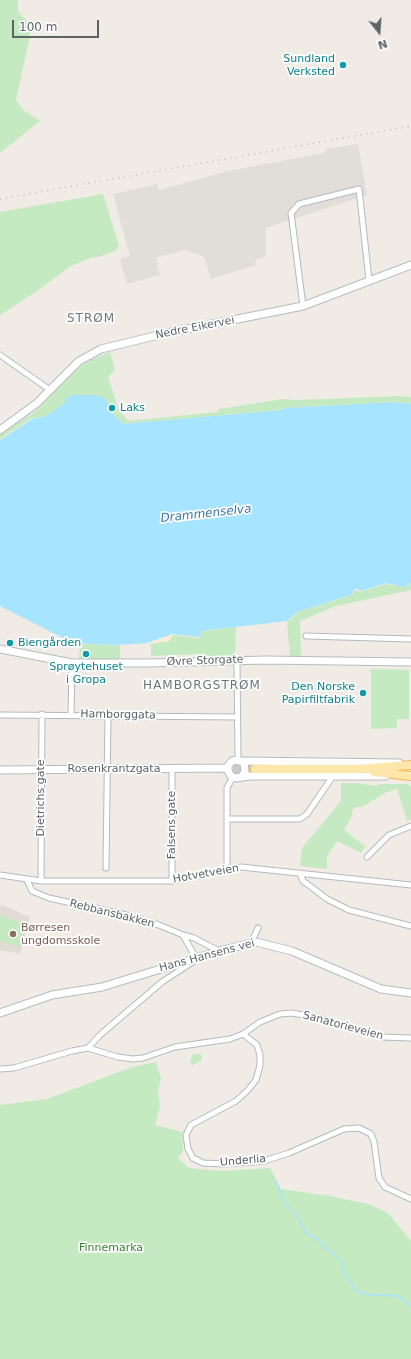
<!DOCTYPE html>
<meta charset="utf-8">
<style>
body{margin:0}
#map{position:relative;width:411px;height:1359px;overflow:hidden;background:#f0ece5;font-family:"DejaVu Sans",sans-serif}
canvas{display:block}
.north{position:absolute;left:359px;top:12px;width:40px;height:40px;-webkit-text-stroke:3px #fff;paint-order:stroke;rotate:163deg;font-size:11px;font-weight:700;line-height:16px;text-align:center;color:#5d6267}
.north::after{content:'';display:block;margin:auto;width:14px;height:18px;background:#5d6267;clip-path:polygon(50% 0,100% 100%,50% 72%,0 100%)}
.scale{position:absolute;left:12px;top:20px;width:87px;height:18px;box-sizing:border-box;border:2px solid #5d6267;border-top:0;padding-left:5px;font-size:12px;line-height:14px;white-space:nowrap;color:#5d6267;-webkit-text-stroke:3px #fff;paint-order:stroke}
</style>
<div id="map">
<canvas width="411" height="1359"></canvas>
<div class="north">N</div>
<div class="scale">100 m</div>
</div>
<script>
const context = document.querySelector('canvas').getContext('2d');
context.lineJoin = 'round';
function fill(path, color) { context.fillStyle = color; context.fill(path, 'evenodd'); }
const shape = rows => new Path2D(rows.map(r => 'M' + r).join(''));
function strokePath(path, color, width, dash) { context.strokeStyle = color; context.lineWidth = width; context.lineCap = dash ? 'butt' : 'round'; context.setLineDash(dash || []); context.stroke(path); }
function label(font, color, halo, rows, align = 'center') {
  context.font = font + ' "DejaVu Sans",sans-serif'; context.lineWidth = 3.5; context.setLineDash([]); context.textBaseline = 'middle'; context.strokeStyle = halo; context.fillStyle = color; for (const [text, x, y, turn = 0] of rows) {
    context.save(); context.translate(x, y); context.rotate((+turn || 0) * Math.PI / 180); context.textAlign = isNaN(turn) ? turn : align; if (halo) context.strokeText(text, 0, 0); context.fillText(text, 0, 0); context.restore();
  }
}
const industrial = shape([
 [358,144,367,195,266,228,266,256,255,260,256,265,211,279,204,257,185,250,156,258,160,275,127,284,120,259,130,256,113,194,157,184,159,190,228,171,324,153,327,149]
]);
const education = shape([
 [2,905,30,917,20,954,0,950,0,906]
]);
const green = shape([
 [0,0,18,0,18,12,32,26,16,100,23,110,40,121,0,153],
 [103,194,119,246,115,251,99,257,93,257,71,266,31,295,0,315,0,212],
 [110,352,115,370,108,377,119,411,129,421,217,412,219,409,283,399,299,400,398,396,411,397,411,404,395,402,286,408,281,410,123,424,113,414,106,398,65,404,45,416,30,419,0,439,0,434,36,411,74,371,90,360],
 [411,582,411,590,336,606,300,621,301,657,290,657,287,622,298,612,352,595,354,591,357,590,360,592,385,584,403,587,408,586],
 [236,627,235,657,205,658,203,654,151,656,151,644,169,641,173,635,200,638,201,631],
 [80,644,120,645,120,659,79,659],
 [371,669,409,670,409,719,397,719,397,728,371,729],
 [341,783,357,783,376,786,381,784,408,784,411,787,411,820,407,820,397,789,387,792,362,807,356,807,351,811,353,814,344,830,365,846,361,853,337,841,327,856,327,869,300,866,302,848,341,801],
 [0,915,25,925,17,947,0,941],
 [193,1054,201,1054,202,1057,201,1061,193,1065,190,1063],
 [156,1062,161,1078,158,1090,160,1106,155,1125,182,1132,183,1152,178,1158,189,1168,222,1171,270,1168,281,1189,330,1196,368,1204,388,1213,411,1241,411,1359,0,1359,0,1105,47,1099,132,1067]
]);
const sand = shape([
 [172,635,169,641,147,643]
]);
const water = shape([
 [73,395,95,395,106,399,113,414,123,424,281,410,286,408,395,402,411,404,411,582,407,586,403,587,386,583,361,591,355,588,351,595,297,612,287,621,201,631,200,637,172,634,147,643,115,645,73,643,0,606,0,440,32,419,45,416,64,404,66,398]
]);
const stream = shape([
 [275,1180,285,1203,296,1215,307,1234,318,1240,325,1248,341,1260,344,1273,357,1292,373,1295,399,1296,411,1307]
]);
const primaryTunnel = shape([
 [221,769,255,769]
]);
const street = shape([
 [303,306,291,213,299,204,359,189,369,280],
 [0,355,50,390],
 [306,636,411,639],
 [237,660,238,760],
 [71,714,72,663],
 [0,715,237,717],
 [227,819,300,819,307,814,333,776],
 [367,857,389,835,411,826],
 [106,868,108,715],
 [227,869,227,788,233,777],
 [300,873,303,881,310,886,327,899,349,910,411,926],
 [0,875,41,881,172,881,241,867,411,885],
 [27,880,32,891,49,898,126,915,159,925,183,935,194,938,219,951],
 [41,881,42,714],
 [172,881,172,769],
 [251,943,258,928],
 [243,1034,257,1045,260,1055,260,1065,256,1080,248,1090,236,1101,191,1125,186,1135,188,1149,193,1158,203,1163,223,1164,264,1161,289,1153,344,1129,359,1128,371,1134,374,1142,379,1178,385,1187,411,1199],
 [88,1048,100,1035,162,982,194,961,195,958,193,953,183,935],
 [0,1069,14,1068,72,1051,88,1048,118,1057,133,1059,143,1058,175,1047,230,1039,243,1034,260,1022,280,1014,292,1013,316,1017,382,1037,411,1038]
]);
const secondary = shape([
 [0,430,37,403,79,361,101,349,167,333,303,306,411,265],
 [0,649,72,663,148,663,265,660,411,662],
 [242,761,399,763],
 [0,770,227,768],
 [241,777,245,772,244,763,238,760,232,761,228,766,228,771,231,776,236,778,249,776,385,776],
 [0,1013,52,995,102,987,219,951,256,942,292,951,381,989,411,993]
]);
const primary = shape([
 [255,769,357,769,411,765],
 [374,772,411,776]
]);
const rail = shape([
 [0,199,411,126]
]);
const markers = [
 [343,65,4,"#0f9aa8"],
 [112,408,4,"#0f9aa8"],
 [10,643,4,"#0f9aa8"],
 [86,654,4,"#0f9aa8"],
 [363,693,4,"#0f9aa8"],
 [13,934,4,"#8d6e63"]
];
const cultureNames = [
 ["Sundland",335,59],
 ["Verksted",335,72],
 ["Laks",120,408,"left"],
 ["Biengården",18,643,"left"],
 ["Sprøytehuset",86,667,"center"],
 ["i Gropa",86,680,"center"],
 ["Den Norske",355,687],
 ["Papirfiltfabrik",355,700]
];
const streetNames = [
 ["Nedre Eikervei",195,328,-11],
 ["Øvre Storgate",205,661,-2],
 ["Hamborggata",118,715,1],
 ["Rosenkrantzgata",114,769],
 ["Dietrichs gate",41,798,-90],
 ["Falsens gate",172,825,-90],
 ["Hotvetveien",206,874,-10],
 ["Rebbansbakken",112,914,14],
 ["Hans Hansens vei",207,956,-15],
 ["Sanatorieveien",343,1026,15],
 ["Underlia",243,1161,-5]
];
const educationNames = [
 ["Børresen",21,928],
 ["ungdomsskole",21,941]
];
const parkNames = [
 ["Finnemarka",111,1248]
];
const neighbourhoodNames = [
 ["STRØM",91,319],
 ["HAMBORGSTRØM",202,686]
];
const waterNames = [
 ["Drammenselva",206,514,-6]
];
fill(industrial, '#e1ded9');
fill(education, '#e0dbd4');
fill(green, '#c5e9c0');
fill(sand, '#fdeed3');
fill(water, '#a6e4ff');
strokePath(stream, '#a6e4ff', 1.5);
strokePath(primaryTunnel, '#cbcac6', 8, [8, 4]);
strokePath(street, '#b6b9bd', 7);
strokePath(secondary, '#b6bbc0', 9);
strokePath(primary, '#fbb753', 10);
strokePath(street, '#fff', 5);
strokePath(secondary, '#fff', 7);
strokePath(primary, '#ffe7ab', 8);
strokePath(rail, '#b4b5b6', 1.5, [1, 5]);
for (const [x, y, r, color] of markers) { const dot = new Path2D(); dot.arc(x, y, r, 0, 2 * Math.PI); context.fillStyle = color; context.fill(dot); strokePath(dot, '#fff', 1.5); }
label('11px', '#0d838f', '#fff', cultureNames, 'right');
label('11px', '#5d6267', '#fff', streetNames);
label('11px', '#785e54', '#fff', educationNames, 'left');
label('11px', '#35842e', '#fff', parkNames);
context.letterSpacing = '1px';
label('12px', '#6e7579', '#fff', neighbourhoodNames);
context.letterSpacing = '0px';
label('italic 12px', '#367ba7', '#fff', waterNames);
</script>
